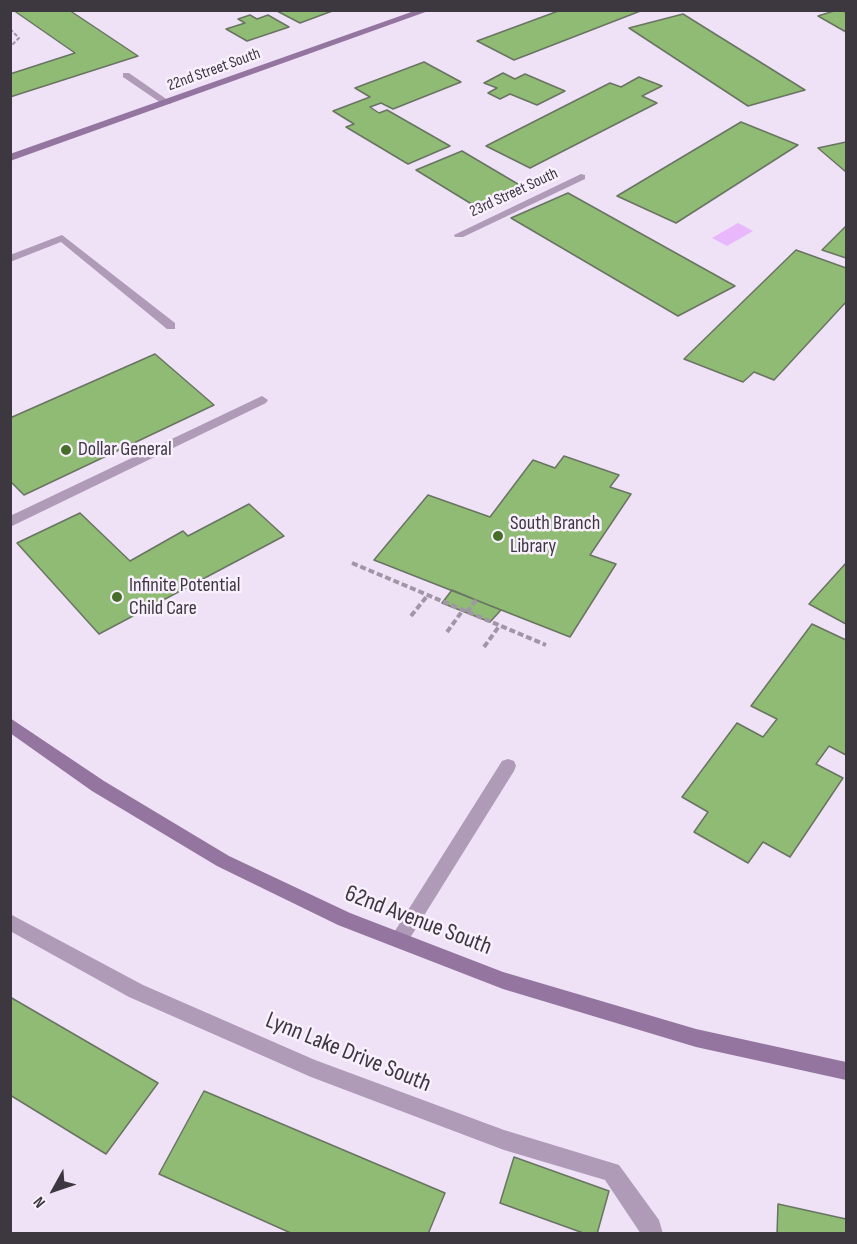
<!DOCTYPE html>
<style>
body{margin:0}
#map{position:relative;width:857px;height:1244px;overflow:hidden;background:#efe1f6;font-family:"Sofia Sans Condensed",sans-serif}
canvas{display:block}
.frame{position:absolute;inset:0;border:12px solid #3d373f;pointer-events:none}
.north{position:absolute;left:24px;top:1160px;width:60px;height:60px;-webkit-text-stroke:4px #f9f0fd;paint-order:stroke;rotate:230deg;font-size:16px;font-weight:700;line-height:24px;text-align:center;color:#3d373f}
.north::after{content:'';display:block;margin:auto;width:21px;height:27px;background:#3d373f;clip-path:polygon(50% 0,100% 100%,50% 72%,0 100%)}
</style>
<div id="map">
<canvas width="857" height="1244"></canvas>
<div class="frame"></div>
<div class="north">N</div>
</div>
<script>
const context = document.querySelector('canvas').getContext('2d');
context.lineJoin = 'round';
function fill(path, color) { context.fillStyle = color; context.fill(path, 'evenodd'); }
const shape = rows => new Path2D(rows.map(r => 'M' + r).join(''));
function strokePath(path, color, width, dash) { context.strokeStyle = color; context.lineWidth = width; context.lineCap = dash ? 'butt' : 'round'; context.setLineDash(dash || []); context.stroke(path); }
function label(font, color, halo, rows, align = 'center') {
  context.font = font + ' "Sofia Sans Condensed",sans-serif'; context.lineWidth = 5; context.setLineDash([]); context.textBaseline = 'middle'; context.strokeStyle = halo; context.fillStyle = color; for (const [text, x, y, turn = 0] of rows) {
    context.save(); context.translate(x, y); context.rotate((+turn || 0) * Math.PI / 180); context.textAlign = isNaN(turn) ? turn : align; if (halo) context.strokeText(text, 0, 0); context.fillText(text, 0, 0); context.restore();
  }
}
const water = shape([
 [738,223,753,231,727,246,712,238]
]);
const building = shape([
 [13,10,69,10,138,56,10,97,10,74,75,53,13,10],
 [275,10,335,10,300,23,275,10],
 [561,10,643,10,514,60,477,41,561,10],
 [837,10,846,12,846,32,818,16,837,10],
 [683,14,805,90,748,106,629,28,683,14],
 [250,15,257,19,268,15,289,27,247,41,226,29,245,23,238,19,250,15],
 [424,62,461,82,393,109,381,103,370,107,379,113,387,110,450,146,408,164,346,127,354,124,333,111,370,97,355,88,424,62],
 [503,73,515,79,525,74,565,91,537,105,510,94,500,99,488,93,497,88,484,83,503,73],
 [639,77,662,86,642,96,657,103,530,168,486,146,610,83,621,87,639,77],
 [741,122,798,145,676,223,617,196,741,122],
 [846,142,846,172,818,148,846,142],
 [462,151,528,190,483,211,416,170,462,151],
 [568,193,735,286,678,316,511,218,568,193],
 [846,226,846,258,822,250,846,226],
 [796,250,846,268,846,302,774,380,754,372,743,382,684,359,796,250],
 [155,354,214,405,24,495,10,481,10,418,155,354],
 [564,456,619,475,610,487,631,494,590,555,616,564,570,637,374,560,428,495,490,517,533,460,555,468,564,456],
 [249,504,284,536,99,634,17,543,80,513,130,561,183,531,188,536,249,504],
 [846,563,846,624,809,604,846,563],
 [452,590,476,600,501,610,490,622,442,603,452,590],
 [812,624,846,640,846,755,829,746,816,764,843,778,790,857,763,842,748,863,694,832,708,812,682,797,737,723,763,737,777,719,751,706,812,624],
 [10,997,158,1083,106,1154,10,1095,10,997],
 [204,1091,445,1193,428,1234,293,1234,159,1174,204,1091],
 [514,1157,609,1191,597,1234,586,1234,500,1203,514,1157],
 [778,1204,846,1219,846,1234,777,1234,778,1204]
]);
const pathFar1 = shape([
 [10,29,19,38,10,47]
]);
const path = shape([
 [352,563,546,645],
 [467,612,476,600],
 [411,616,428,595],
 [447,632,463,610],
 [484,647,500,625]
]);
const lane = shape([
 [123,73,129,73,172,103,164,105,123,77,123,73],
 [581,174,585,175,585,179,463,237,455,237,454,235,581,174],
 [62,235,175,323,175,329,167,329,61,242,10,262,10,255,62,235],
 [262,396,268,400,266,403,10,527,10,516,262,396],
 [508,759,514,761,516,766,514,771,405,946,399,948,393,946,390,940,393,934,502,761,508,759]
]);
const street = shape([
 [10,914,143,985,315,1060,504,1130,619,1165,659,1220,663,1234,641,1234,605,1180,504,1150,311,1077,129,997,10,931,10,914]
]);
const secondary = shape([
 [417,10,431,10,10,161,10,154,417,10],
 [10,718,104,781,229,856,350,913,503,972,696,1029,846,1062,846,1080,696,1047,503,989,338,925,217,866,92,791,10,733,10,718]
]);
const markers = [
 [66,450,6,"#476e29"],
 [498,536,6,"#476e29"],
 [117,597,6,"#476e29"]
];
const farStreetnames = [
 ["22nd Street South",214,70,-20],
 ["23rd Street South",514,193,-25]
];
const poiNames = [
 ["Dollar General",78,450],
 ["South Branch",510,524],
 ["Library",510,547],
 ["Infinite Potential",129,586],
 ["Child Care",129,609]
];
const nearStreetnames = [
 ["62nd Avenue South",418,921,21],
 ["Lynn Lake Drive South",348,1053,22]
];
fill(water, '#e8b7fc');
fill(building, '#90bb74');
strokePath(building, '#697462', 1.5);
strokePath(pathFar1, '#a096a5', 2, [4, 2]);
strokePath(path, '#a096a5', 4, [6, 3]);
fill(lane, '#af9ab8');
fill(street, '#af9ab8');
fill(secondary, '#9375a0');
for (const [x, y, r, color] of markers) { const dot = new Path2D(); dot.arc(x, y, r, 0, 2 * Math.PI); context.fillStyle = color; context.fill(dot); strokePath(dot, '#f9f0fd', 2); }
label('16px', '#3d373f', '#f9f0fd', farStreetnames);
label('20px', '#3d373f', '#f9f0fd', poiNames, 'left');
label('24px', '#3d373f', '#f9f0fd', nearStreetnames);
</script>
